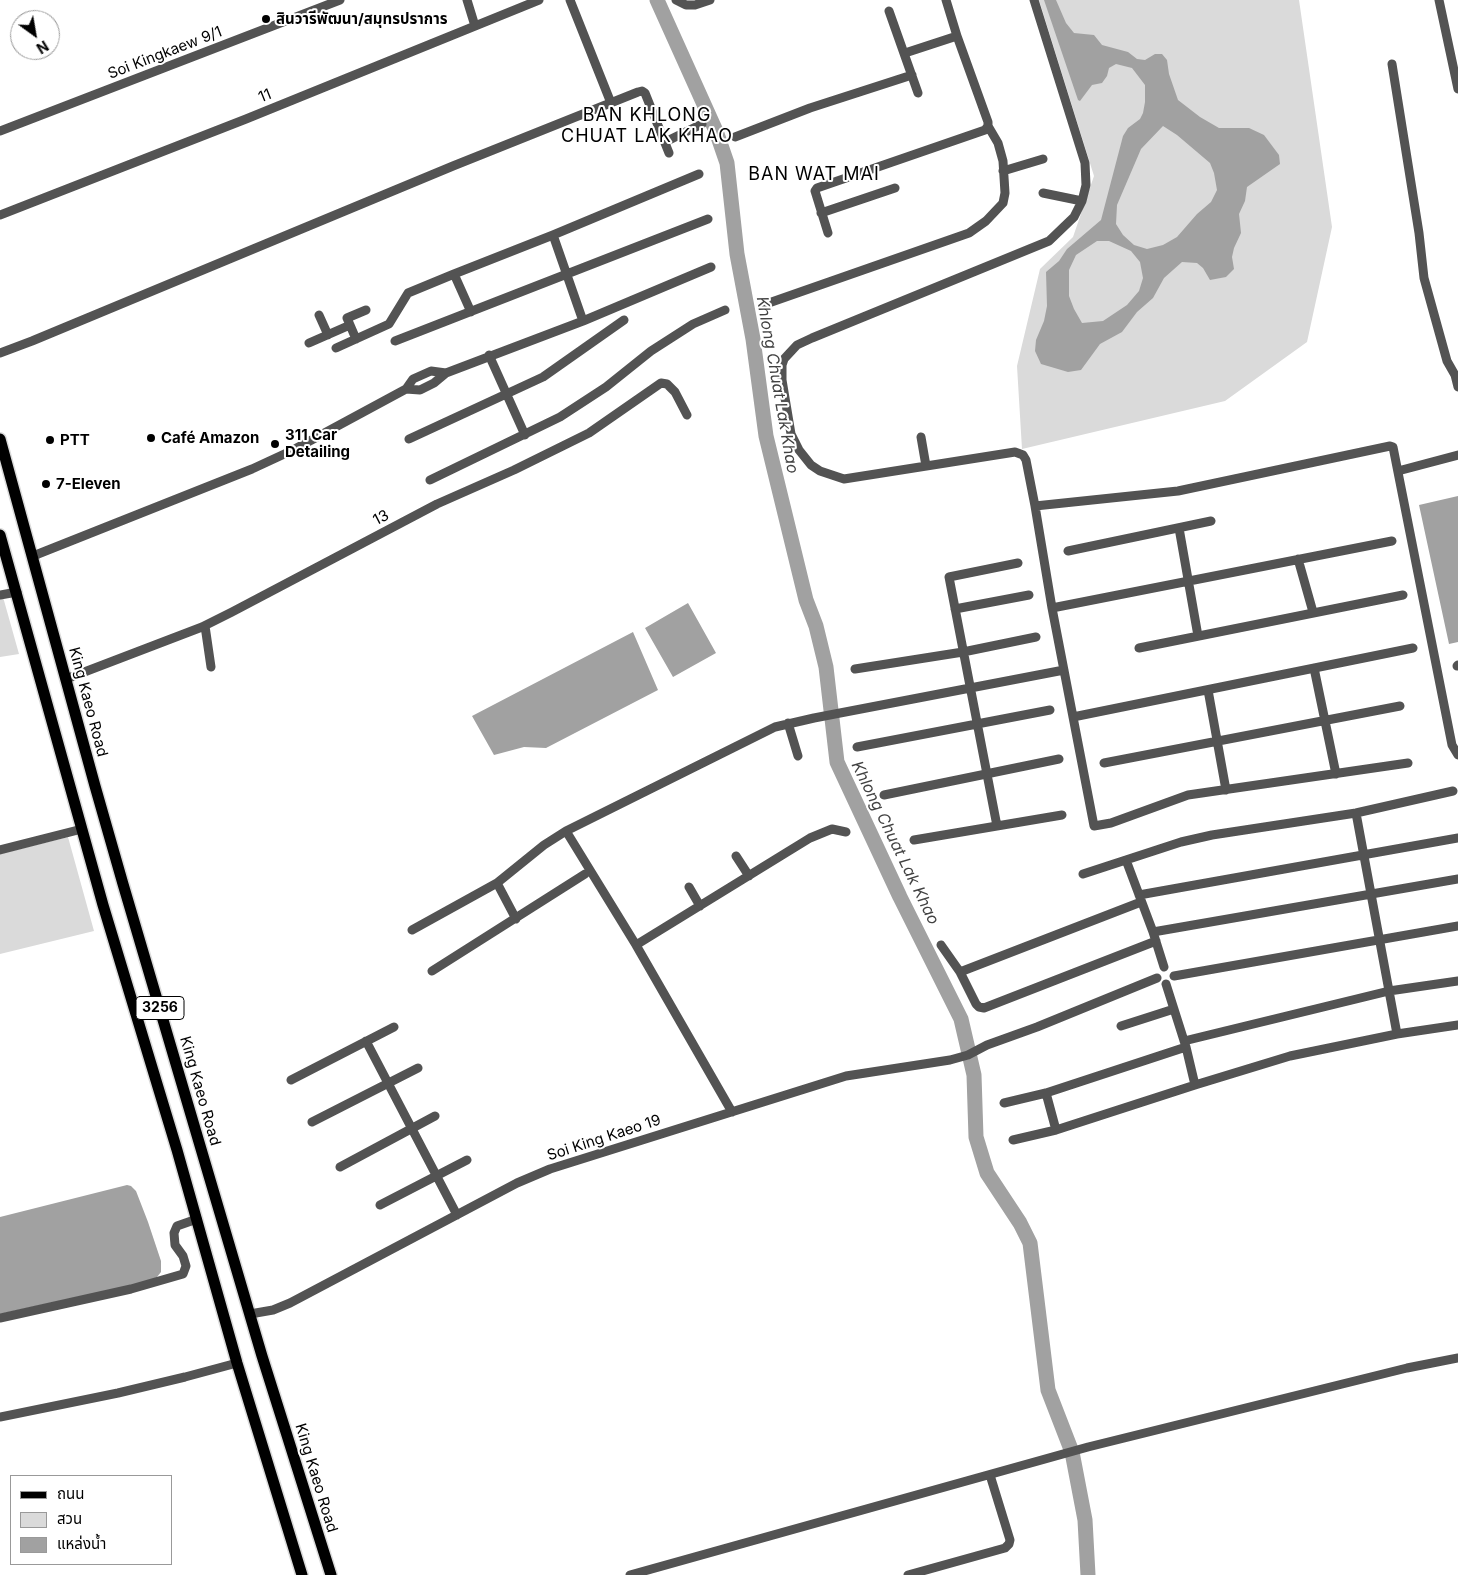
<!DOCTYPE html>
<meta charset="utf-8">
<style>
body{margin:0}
#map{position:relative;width:1458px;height:1575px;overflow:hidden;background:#fff;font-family:Inter,"Noto Sans Thai",sans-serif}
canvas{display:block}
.legend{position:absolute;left:10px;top:1475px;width:162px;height:90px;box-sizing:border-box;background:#fff;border:1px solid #999;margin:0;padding:6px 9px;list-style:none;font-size:15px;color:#000}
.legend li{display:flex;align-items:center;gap:10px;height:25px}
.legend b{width:25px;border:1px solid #999}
.north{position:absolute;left:10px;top:10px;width:50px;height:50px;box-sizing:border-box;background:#fff;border:1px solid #999;border-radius:50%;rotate:148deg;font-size:14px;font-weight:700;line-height:20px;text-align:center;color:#000}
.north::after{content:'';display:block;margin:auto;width:18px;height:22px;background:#000;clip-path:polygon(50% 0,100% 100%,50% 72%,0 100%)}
</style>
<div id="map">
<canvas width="1458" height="1575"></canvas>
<ul class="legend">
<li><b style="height:6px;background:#000"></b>ถนน</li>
<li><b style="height:14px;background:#dadada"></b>สวน</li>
<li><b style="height:14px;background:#a1a1a1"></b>แหล่งน้ำ</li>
</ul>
<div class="north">N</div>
</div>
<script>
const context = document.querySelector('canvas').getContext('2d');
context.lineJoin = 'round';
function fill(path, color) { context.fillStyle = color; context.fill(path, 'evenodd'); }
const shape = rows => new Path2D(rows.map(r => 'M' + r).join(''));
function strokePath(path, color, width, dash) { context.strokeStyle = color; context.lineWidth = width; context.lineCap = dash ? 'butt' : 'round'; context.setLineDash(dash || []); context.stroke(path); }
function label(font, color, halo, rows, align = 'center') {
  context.font = font + ' Inter,"Noto Sans Thai",sans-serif'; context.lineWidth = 4; context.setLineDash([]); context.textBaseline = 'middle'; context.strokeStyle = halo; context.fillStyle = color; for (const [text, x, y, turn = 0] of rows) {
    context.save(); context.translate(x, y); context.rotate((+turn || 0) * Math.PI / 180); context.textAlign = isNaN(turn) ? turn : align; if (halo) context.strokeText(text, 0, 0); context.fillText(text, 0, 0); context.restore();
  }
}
const green = shape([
 [1039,0,1299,0,1332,227,1307,342,1225,401,1022,449,1017,366,1040,269,1073,237,1094,176],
 [0,597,3,597,19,654,0,657],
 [68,837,94,931,0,954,0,854]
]);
const water = shape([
 [1044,0,1056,0,1066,23,1074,33,1094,35,1102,45,1128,52,1137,59,1145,60,1155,54,1162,54,1167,60,1169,74,1178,100,1200,117,1219,128,1249,128,1264,135,1279,155,1280,164,1247,187,1245,201,1239,214,1241,233,1234,248,1232,257,1234,269,1226,277,1210,280,1203,268,1197,263,1182,262,1164,278,1153,298,1137,312,1122,332,1100,344,1081,370,1068,372,1041,364,1035,351,1036,340,1044,321,1047,306,1046,272,1059,261,1067,249,1101,220,1123,136,1128,128,1140,119,1143,113,1145,102,1145,85,1132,68,1116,64,1109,68,1107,76,1102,83,1092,85,1080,101,1078,100],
 [1163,126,1177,135,1210,163,1214,173,1217,190,1211,202,1197,214,1177,237,1163,245,1147,249,1134,245,1123,235,1116,224,1117,205,1141,149],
 [1097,241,1109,241,1131,251,1140,262,1143,278,1139,291,1127,305,1103,321,1082,323,1074,309,1069,296,1069,270,1076,255],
 [1458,496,1458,642,1449,644,1419,505],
 [688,603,716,653,673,677,645,628],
 [633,632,658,690,546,748,524,747,494,755,472,716],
 [127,1185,131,1186,136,1191,148,1222,161,1261,161,1272,157,1277,150,1281,0,1314,0,1217]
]);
const river = shape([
 [657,0,716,131,727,163,737,254,753,339,766,436,806,600,816,626,826,667,837,762,900,897,961,1019,974,1075,976,1137,987,1173,1020,1223,1030,1243,1048,1390,1072,1452,1085,1520,1088,1575]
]);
const minor = shape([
 [467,0,475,26],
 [570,0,611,103],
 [676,0,686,5,695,5,710,0],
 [1034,0,1085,163,1086,185,1082,201,1074,217,1049,241,812,338,797,345,784,359,782,365,782,380,791,434,799,450,811,465,820,471,844,479,1015,452,1023,455,1026,460,1035,506,1052,608,1094,826,1111,823,1188,795,1408,763],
 [1439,0,1458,89],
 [889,11,918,93],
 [905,53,957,36],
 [1392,64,1419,233,1424,278,1447,361,1455,375,1458,387],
 [0,131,340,0],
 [735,137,810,108,912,75],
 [665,142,702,124],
 [1003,171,1043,159],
 [1043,193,1082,201],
 [821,213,895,188],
 [0,215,246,119,539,0],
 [828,233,815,191,817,188,985,130,988,126],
 [553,235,583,321],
 [454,274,553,235,699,174],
 [763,305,969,233,986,221,1003,203,1005,193,1003,161,998,143,988,126,988,122,957,36,946,0],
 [319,315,328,335],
 [356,339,347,318,366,310],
 [395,341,708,219],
 [309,343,350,325],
 [336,348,389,324,408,293,454,274,471,312],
 [0,353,32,341,453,166,638,92,642,91,645,93,669,153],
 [489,355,525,435],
 [406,389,420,390,434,383,446,373,583,321,711,267],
 [921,437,926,466],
 [409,439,543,377,624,320],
 [1398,471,1458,455],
 [430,480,560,417,606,387,651,351,693,324,725,310],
 [1035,506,1178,491,1390,446,1393,447,1452,745,1458,755],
 [1179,528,1198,636],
 [1068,551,1211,521],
 [33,556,252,469,293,450,406,389,413,379,431,371,446,373],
 [1298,559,1313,612],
 [0,595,17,592],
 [1052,608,1392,541],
 [955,609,1029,595],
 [205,626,211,667],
 [1139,648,1403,595],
 [1457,666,1458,665],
 [1314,668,1336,774],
 [855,669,963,652,1036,637],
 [66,679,202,627,232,612,437,504,514,470,589,433,661,383,667,384,675,392,687,415],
 [1208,690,1226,790],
 [1073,717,1413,648],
 [788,723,798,756],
 [857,747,1050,710],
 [1104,763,1400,706],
 [884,795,1059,759],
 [1356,813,1397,1034],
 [997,826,949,577,1018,563],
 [566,831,636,945,732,1112],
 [914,840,1062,815],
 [0,850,82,829],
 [736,856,749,876],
 [1126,860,1153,932,1164,967],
 [1083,874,1181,842,1212,835,1356,813,1453,791],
 [497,883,516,919],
 [689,887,700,906],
 [1139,895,1458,838],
 [412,930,497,883,544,845,566,831,775,727,814,718,1064,670],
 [1153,932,1458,879],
 [636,945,810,838,832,829,846,832],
 [941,945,960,972,976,1004,979,1007,984,1008,1156,941],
 [432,971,585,874],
 [960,972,1141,902],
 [1174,976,1458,926],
 [1166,984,1186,1047,1195,1085],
 [1121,1026,1174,1009],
 [366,1041,457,1215],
 [1184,1041,1389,991,1458,981],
 [291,1080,394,1027],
 [1046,1093,1056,1130],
 [1004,1103,1046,1093,1186,1047],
 [312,1122,418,1068],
 [1013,1140,1056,1130,1195,1085,1290,1056,1397,1034,1458,1025],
 [340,1167,435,1116],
 [380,1205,467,1160],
 [250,1314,273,1310,290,1303,517,1183,550,1169,846,1076,950,1060,968,1055,987,1045,1037,1027,1157,978],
 [0,1318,131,1289,183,1274,186,1266,183,1256,175,1245,174,1233,177,1226,197,1219],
 [0,1417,118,1393,185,1377,237,1363],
 [630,1575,1088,1447,1407,1368,1458,1358],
 [908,1575,1005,1548,1009,1544,1010,1540,990,1475]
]);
const major = shape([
 [0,439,95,786,123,884,262,1356,331,1575],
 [0,535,103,905,177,1150,237,1363,302,1575]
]);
const markers = [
 [266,19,5,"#000"],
 [151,438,5,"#000"],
 [50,440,5,"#000"],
 [275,444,5,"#000"],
 [46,484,5,"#000"]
];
const shields = [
 [160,1008,48]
];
const shieldNames = [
 ["3256",160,1008]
];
const poiNames = [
 ["สินวารีพัฒนา/สมุทรปราการ",276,19],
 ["311 Car",285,435],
 ["Detailing",285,452],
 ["Café Amazon",161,438],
 ["PTT",60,440],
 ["7-Eleven",56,484]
];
const streetNames = [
 ["Soi Kingkaew 9/1",165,53,-21],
 ["11",265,96,-22],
 ["13",381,518,-27],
 ["King Kaeo Road",88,702,75],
 ["King Kaeo Road",200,1091,74],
 ["Soi King Kaeo 19",604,1138,-18],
 ["King Kaeo Road",316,1478,73]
];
const waterNames = [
 ["Khlong Chuat Lak Khao",777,385,80],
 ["Khlong Chuat Lak Khao",895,843,64]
];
const quarterNames = [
 ["BAN KHLONG",647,116],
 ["CHUAT LAK KHAO",647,137],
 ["BAN WAT MAI",814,175]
];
fill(green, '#dadada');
fill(water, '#a1a1a1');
strokePath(river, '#a1a1a1', 15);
strokePath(major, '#dbdbdb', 14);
strokePath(minor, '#535353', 9);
strokePath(major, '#000', 11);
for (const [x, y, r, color] of markers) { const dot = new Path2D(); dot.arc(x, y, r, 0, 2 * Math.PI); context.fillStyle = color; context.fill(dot); strokePath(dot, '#fff', 2); }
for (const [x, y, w] of shields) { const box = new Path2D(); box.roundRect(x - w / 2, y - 11.5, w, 23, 4); context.fillStyle = '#fff'; context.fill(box); strokePath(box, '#000', 1); }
label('bold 14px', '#000', null, shieldNames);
label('bold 15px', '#000', '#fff', poiNames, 'left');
label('15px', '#000', '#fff', streetNames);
label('italic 16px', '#424242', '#fff', waterNames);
context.letterSpacing = '1px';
label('18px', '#000', '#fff', quarterNames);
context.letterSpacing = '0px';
</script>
